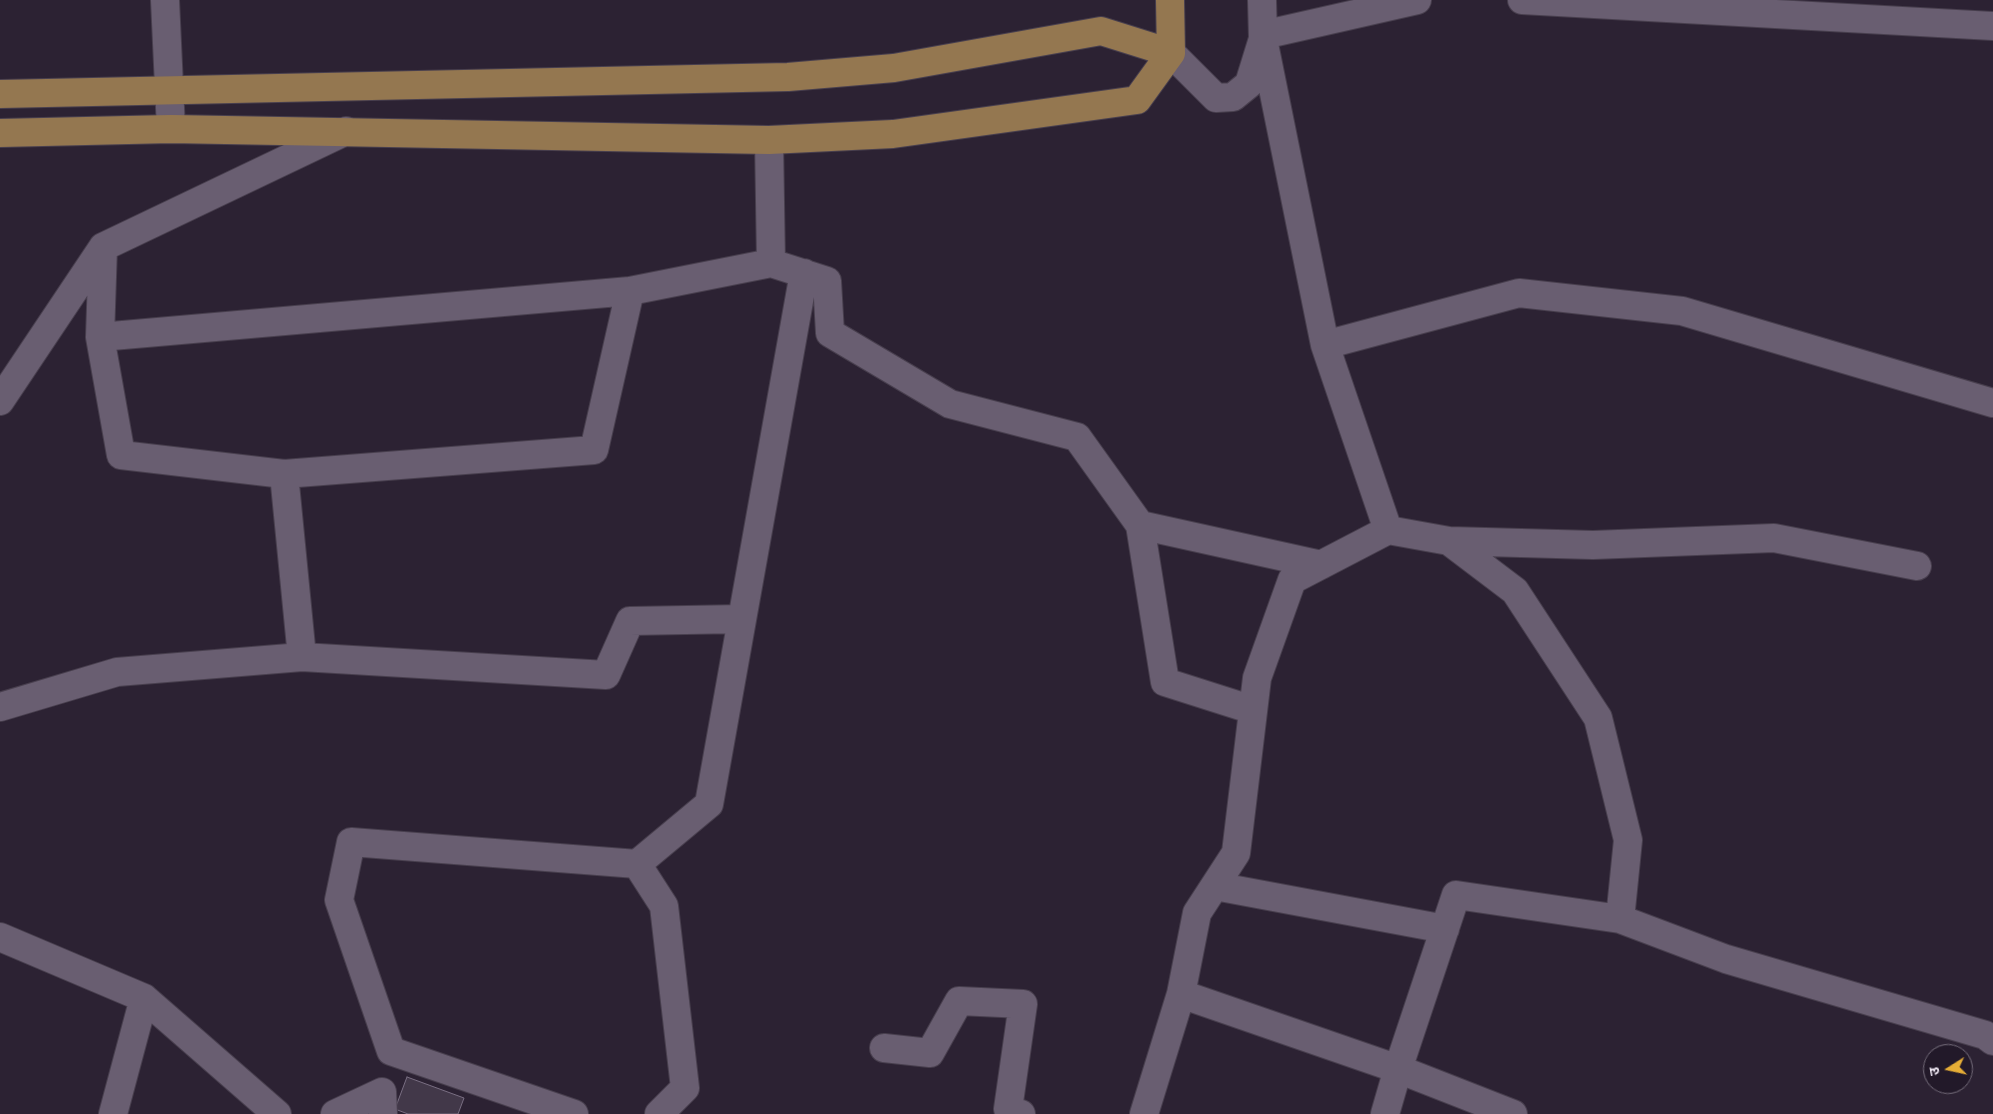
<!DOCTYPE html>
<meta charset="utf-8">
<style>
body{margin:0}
#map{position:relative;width:1993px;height:1114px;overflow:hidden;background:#2c2233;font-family:Mulish,"Noto Sans Devanagari",sans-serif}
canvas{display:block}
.north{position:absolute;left:1923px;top:1044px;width:50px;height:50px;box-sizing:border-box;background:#221929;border:1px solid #736b79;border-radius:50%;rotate:260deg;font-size:14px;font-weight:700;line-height:20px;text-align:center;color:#ece5f1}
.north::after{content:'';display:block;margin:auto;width:18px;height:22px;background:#e6ad36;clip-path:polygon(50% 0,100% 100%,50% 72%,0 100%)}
</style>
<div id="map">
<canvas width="1993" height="1114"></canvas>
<div class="north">उ</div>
</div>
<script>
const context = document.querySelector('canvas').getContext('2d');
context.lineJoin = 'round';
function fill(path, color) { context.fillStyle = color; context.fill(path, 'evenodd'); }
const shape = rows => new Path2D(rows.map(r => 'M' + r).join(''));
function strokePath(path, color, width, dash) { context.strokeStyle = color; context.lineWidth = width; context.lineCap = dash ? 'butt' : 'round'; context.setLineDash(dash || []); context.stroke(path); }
const building = shape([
 [407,1077,464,1098,458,1114,408,1114,395,1109,407,1077]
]);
const minor = shape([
 [165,0,171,129],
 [1262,0,1263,39,1325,345,1388,530],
 [1522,0,1993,26],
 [1263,35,1417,0],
 [1171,53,1216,98,1233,97,1249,84,1262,42],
 [769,140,771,263,827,281,830,333,950,404,1077,437,1140,525,1321,565],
 [103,247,100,337,121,455,284,474,594,450,630,291],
 [100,337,630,291,771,263],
 [1325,345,1519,293,1682,311,1993,403],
 [0,401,103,247,346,131],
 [284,474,302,657],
 [1140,525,1165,682,1253,710],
 [1449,541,1593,545,1774,538,1917,566],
 [0,707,117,672,302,657,606,675,630,621,742,619],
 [1215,886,1445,929],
 [0,937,144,998,277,1114],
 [1181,994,1398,1069,1513,1114],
 [884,1048,930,1053,959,1001,1023,1004,1008,1109,1021,1114],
 [113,1114,144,998],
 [335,1114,382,1092,383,1114],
 [574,1114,391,1051,339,900,351,842,637,864],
 [659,1114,685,1088,664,906,637,864,709,804,804,273],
 [1144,1114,1181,994,1197,913,1236,853,1257,678,1292,580,1388,530,1449,541,1515,591,1598,718,1628,840,1620,919,1726,959,1985,1035,1993,1041],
 [1385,1114,1398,1069,1456,895,1620,919]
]);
const major = shape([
 [0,94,788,77,894,68,1101,31,1171,53],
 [0,133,171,129,769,140,893,134,1137,100,1171,53,1170,0]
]);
fill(building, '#423849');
strokePath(building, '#7a6f83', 1);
strokePath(minor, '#483f4e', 30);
strokePath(major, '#483f4e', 30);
strokePath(minor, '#695e71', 28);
strokePath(major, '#947750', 28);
</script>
